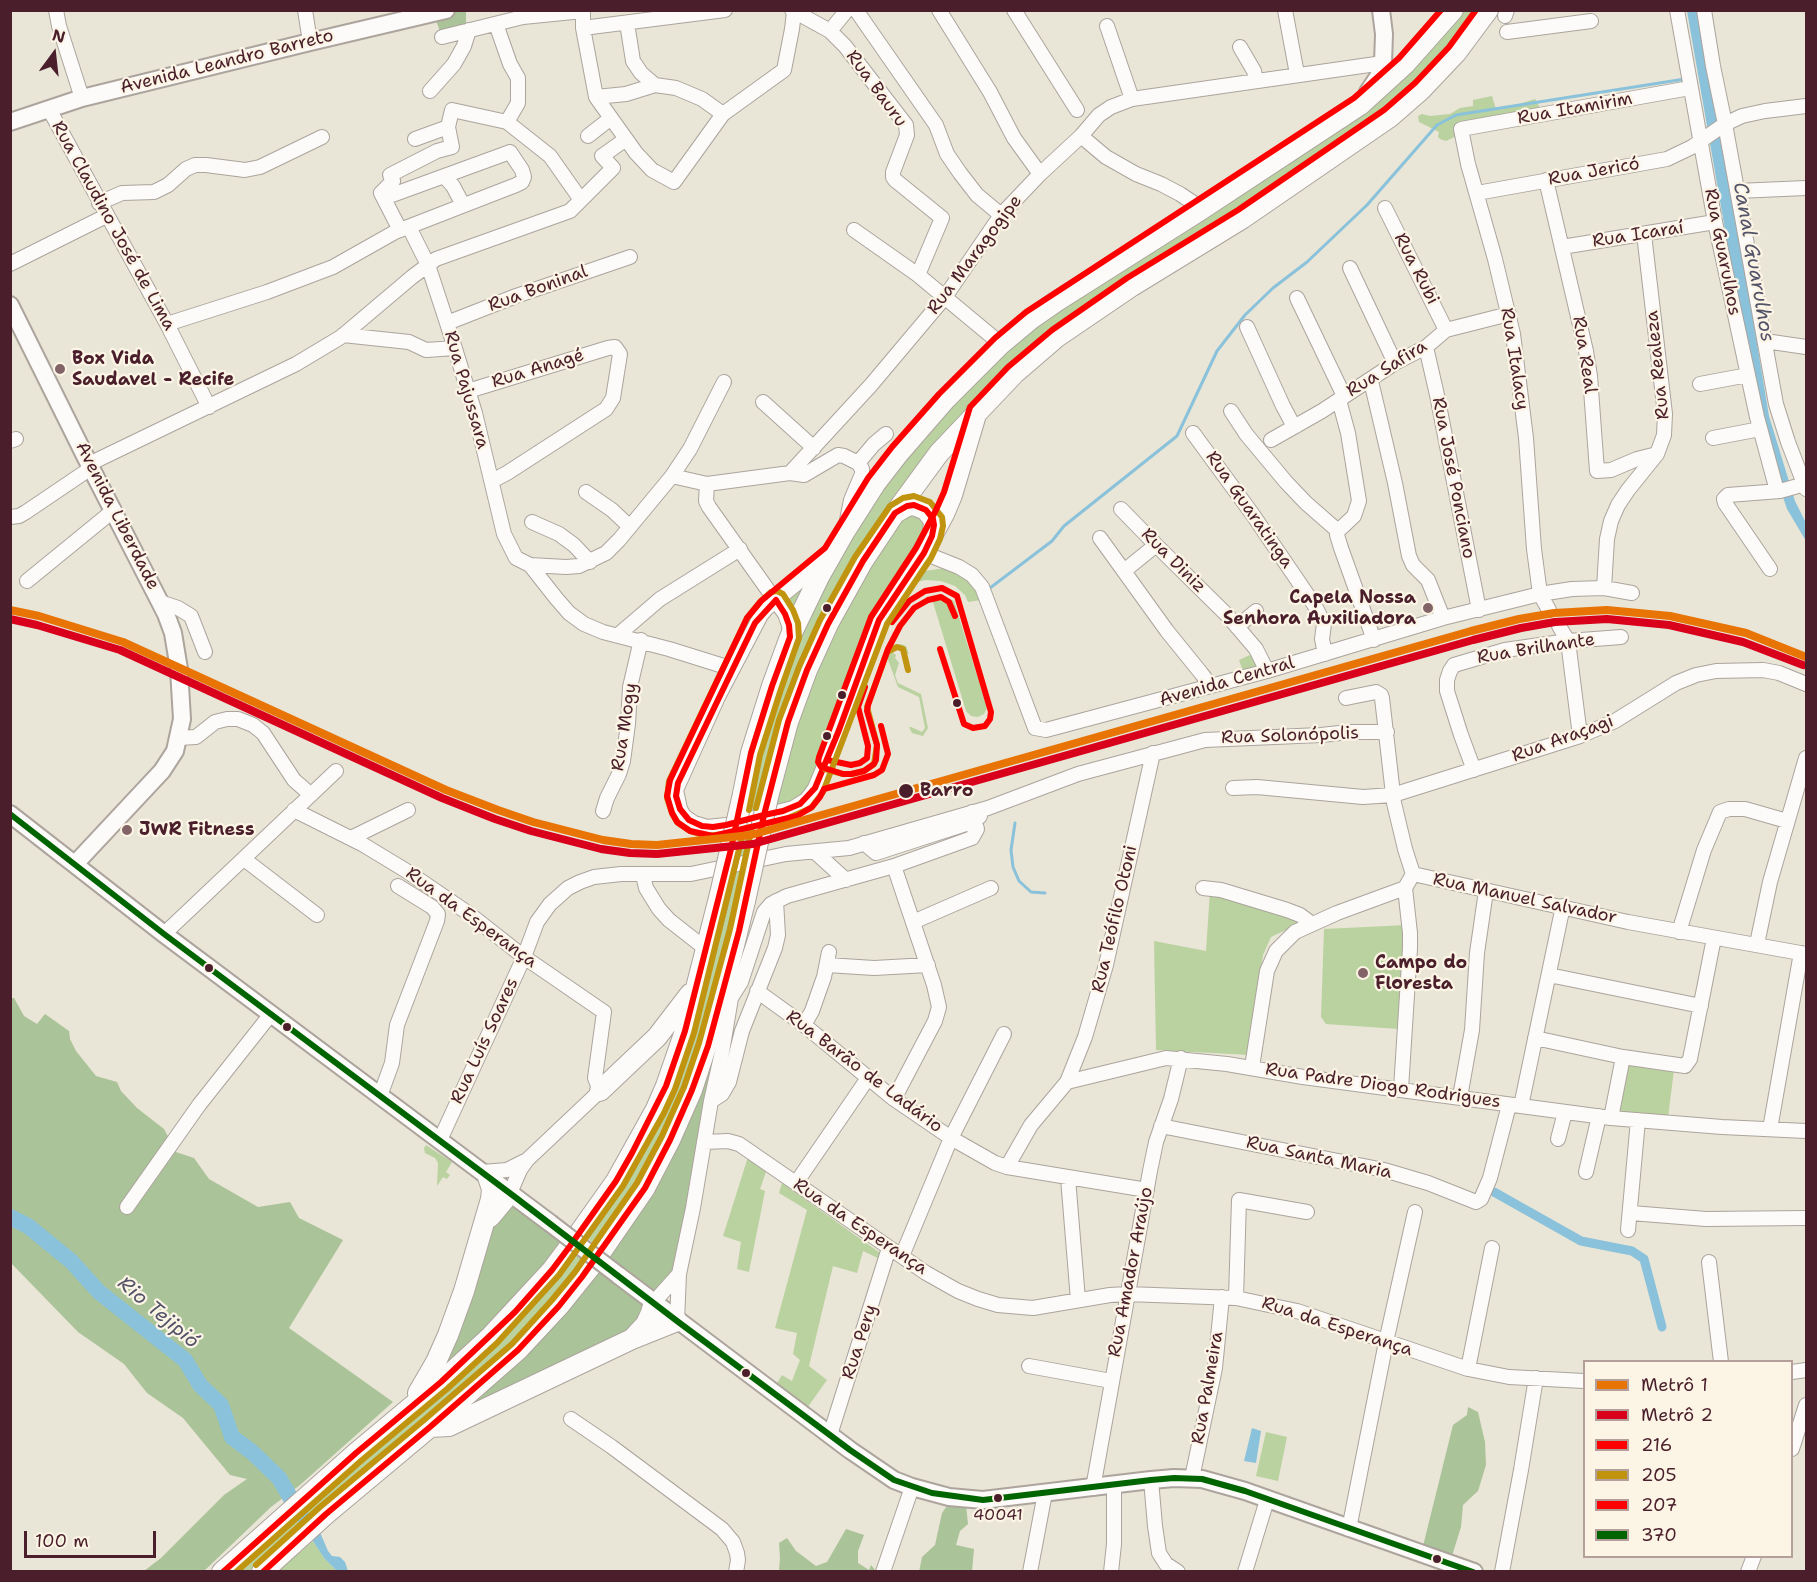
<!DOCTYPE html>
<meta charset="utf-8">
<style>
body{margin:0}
#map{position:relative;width:1817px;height:1582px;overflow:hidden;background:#e9e5d7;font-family:"Shantell Sans",sans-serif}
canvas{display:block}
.frame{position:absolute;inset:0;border:12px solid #4a1f2b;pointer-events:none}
.legend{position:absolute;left:1583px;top:1360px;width:210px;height:198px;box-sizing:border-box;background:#fcf5e5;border:2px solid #b59f9b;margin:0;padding:8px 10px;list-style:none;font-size:18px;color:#4a1f2b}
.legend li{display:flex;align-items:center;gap:12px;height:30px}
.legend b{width:30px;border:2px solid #b59f9b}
.north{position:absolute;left:24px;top:24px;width:60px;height:60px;-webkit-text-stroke:4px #fcf5e5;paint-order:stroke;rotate:15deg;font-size:16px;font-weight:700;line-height:24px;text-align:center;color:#4a1f2b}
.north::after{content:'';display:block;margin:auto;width:21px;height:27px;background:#4a1f2b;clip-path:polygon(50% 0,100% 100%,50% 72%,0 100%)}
.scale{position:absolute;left:24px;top:1531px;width:132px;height:27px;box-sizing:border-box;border:3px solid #4a1f2b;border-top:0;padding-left:8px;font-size:18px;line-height:21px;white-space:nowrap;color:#4a1f2b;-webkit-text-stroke:4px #fcf5e5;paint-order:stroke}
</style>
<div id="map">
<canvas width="1817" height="1582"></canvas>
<div class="frame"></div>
<ul class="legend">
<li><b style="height:8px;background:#e77405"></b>Metrô 1</li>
<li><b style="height:8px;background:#d9001c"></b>Metrô 2</li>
<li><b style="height:8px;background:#f00"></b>216</li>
<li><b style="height:8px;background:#c0940f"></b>205</li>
<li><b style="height:8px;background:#f00"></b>207</li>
<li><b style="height:8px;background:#006400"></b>370</li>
</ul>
<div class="north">N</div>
<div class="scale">100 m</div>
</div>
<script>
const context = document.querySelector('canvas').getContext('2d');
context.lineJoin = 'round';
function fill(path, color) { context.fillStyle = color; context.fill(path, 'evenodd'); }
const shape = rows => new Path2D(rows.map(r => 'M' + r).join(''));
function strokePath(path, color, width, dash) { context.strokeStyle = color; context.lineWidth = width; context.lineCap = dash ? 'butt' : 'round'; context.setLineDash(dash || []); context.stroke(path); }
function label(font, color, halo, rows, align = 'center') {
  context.font = font + ' "Shantell Sans",sans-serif'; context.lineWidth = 4.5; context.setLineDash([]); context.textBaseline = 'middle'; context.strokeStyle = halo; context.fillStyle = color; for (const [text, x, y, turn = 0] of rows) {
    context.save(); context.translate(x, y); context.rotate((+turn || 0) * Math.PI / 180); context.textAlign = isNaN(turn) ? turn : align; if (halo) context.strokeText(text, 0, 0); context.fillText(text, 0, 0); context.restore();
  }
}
const green = shape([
 [1459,11,1481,11,1470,25,1396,103,1004,381,822,627,694,1072,603,1250,583,1235,697,1020,713,963,776,699,796,644,852,533,929,429,1022,333,1273,166],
 [1492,96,1496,109,1510,107,1535,99,1540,108,1535,117,1489,121,1446,141,1440,139,1438,137,1439,132,1419,122,1418,116,1422,114,1430,116,1450,114,1460,108,1473,106,1473,100],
 [914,510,931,531,880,610,850,680,838,725,806,795,773,813,788,722,889,527],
 [945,568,959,574,971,584,981,600,968,602,965,595,955,586,941,581,925,580,910,584,914,579,925,571],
 [813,575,790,624,777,608],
 [941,595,954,601,987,708,984,714,978,717,971,716,966,711,932,599],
 [901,644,906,646,909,654,894,648,892,652,896,655,895,658,899,663,895,675,898,683,921,694,928,728,923,736,912,733,909,727,911,727,922,732,925,728,919,697,898,687,887,657,890,649,895,645],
 [1254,653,1261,666,1243,671,1239,660],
 [1210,891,1305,921,1271,937,1263,955,1249,1055,1156,1050,1154,941,1206,951],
 [1407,925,1399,1029,1326,1024,1321,1017,1324,929],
 [1627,1062,1674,1070,1668,1117,1620,1113,1617,1110],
 [426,1145,452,1162,446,1172,450,1175,447,1179,443,1177,437,1186,438,1163,435,1158,425,1153,424,1148],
 [748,1157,766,1172,760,1189,765,1191,749,1272,737,1269,741,1242,723,1236],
 [782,1183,883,1255,880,1259,863,1251,857,1273,833,1266,809,1366,827,1380,805,1411,776,1385,782,1375,792,1381,800,1360,793,1354,797,1333,775,1328,807,1210,779,1193],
 [575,1247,594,1263,559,1308,303,1523,252,1571,227,1572],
 [1266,1432,1287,1437,1278,1481,1256,1476],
 [313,1541,324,1558,337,1571,277,1572]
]);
const forest = shape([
 [456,11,466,11,466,23,459,30,441,34,434,15],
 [734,958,722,1042,671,1283,653,1296,604,1258,639,1209],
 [11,998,14,998,24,1016,37,1024,45,1014,69,1031,70,1039,76,1051,96,1076,117,1082,121,1091,137,1108,164,1129,176,1152,194,1158,209,1179,258,1207,290,1202,299,1218,343,1240,289,1328,393,1402,300,1485,271,1507,204,1571,144,1571,161,1558,224,1495,247,1479,230,1475,183,1418,147,1393,124,1364,78,1332,11,1263],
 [519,1206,571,1243,526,1294,435,1374,486,1231,506,1207],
 [599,1264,644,1299,647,1312,632,1334,543,1375,448,1414],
 [1468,1407,1478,1412,1485,1442,1486,1465,1478,1491,1463,1505,1461,1527,1452,1556,1423,1546,1453,1425,1467,1415],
 [949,1503,966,1505,968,1524,960,1531,956,1545,974,1549,972,1571,919,1572,922,1557,935,1545,942,1513],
 [846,1529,864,1535,858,1551,858,1563,869,1570,871,1565,876,1571,779,1571,780,1558,779,1543,787,1538,796,1551,816,1566,827,1562]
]);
const water = shape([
 [1687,11,1702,11,1769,416,1795,501,1806,523,1806,541,1787,509,1759,425],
 [1252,1428,1261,1431,1256,1463,1244,1461],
 [295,1493,319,1530,328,1551,332,1556,340,1557,345,1562,348,1571,337,1571,324,1558,313,1541,286,1498]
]);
const stream = shape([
 [990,588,1052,541,1064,526,1177,436,1217,351,1245,315,1273,288,1307,262,1367,205,1437,125,1456,115,1685,79],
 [1015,823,1011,850,1013,867,1019,881,1031,892,1045,893]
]);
const canal = shape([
 [1494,1192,1581,1241,1632,1251,1644,1259,1662,1327]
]);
const river = shape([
 [10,1217,28,1226,71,1261,99,1292,185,1360,200,1385,221,1405,232,1437,252,1452,279,1478,300,1514]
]);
const minor = shape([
 [56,10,59,26,82,98],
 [305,10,310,42],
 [583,10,583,28,596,97,636,153,652,170,674,182,723,114,784,70,792,29,794,12],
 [792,10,830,31,845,46,906,125,907,135,893,172,893,177,895,180,942,218,918,275],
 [856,10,936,125,947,154,960,173,977,195,1001,215],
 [939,10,990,92,1014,138,1040,174],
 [1014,10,1077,110],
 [1285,10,1297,74],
 [1677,10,1715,222,1757,417,1777,491],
 [1704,10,1713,66,1725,124,1776,404,1788,442,1806,489],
 [1505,16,1507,10],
 [627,23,633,61,641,73,655,85],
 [496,24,510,64,518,78,518,103,507,122],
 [1107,26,1132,99],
 [583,28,725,10],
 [830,31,847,10],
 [1507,32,1591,21],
 [442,37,523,17,583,11],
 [1240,47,1254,71,1256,81],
 [430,91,454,64,464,46,469,30],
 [596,97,626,94,655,85,676,88,702,99,723,114],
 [49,109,167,324,209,407],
 [588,136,611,118],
 [1081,136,1106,157,1136,174,1161,184,1180,194,1192,202,1199,211],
 [415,139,448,127],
 [444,176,453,186,463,205],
 [1546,180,1586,351,1590,376,1597,471,1611,470,1637,459,1657,454],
 [1737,191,1806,188],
 [1477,193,1667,159,1692,147,1725,124,1742,116,1765,111,1806,106],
 [384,198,510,152],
 [99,203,122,193,154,192,168,185,186,169,195,165,206,165,245,170,260,167,322,137],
 [1385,208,1446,330],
 [409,227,428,265,447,323,475,413,504,534,516,558,530,565,556,598,569,613,584,624,603,632,669,649,733,669],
 [400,230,381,193,393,181,390,175,437,151,452,147,448,127,452,110,507,122,550,156,581,200],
 [854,230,918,275,1001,344],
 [1562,247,1715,222],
 [10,264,106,216],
 [1350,268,1395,363],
 [1297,298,1344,396],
 [447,323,516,296,630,257],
 [167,324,267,292,333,267,395,232,516,185,522,182,524,177,522,170,510,152],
 [1247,327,1283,406,1291,421,1296,426],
 [343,335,409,342,426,350,455,348],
 [1765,341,1806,347],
 [1426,347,1437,395,1479,610],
 [1371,381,1395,483,1409,556,1413,565,1428,580,1443,618],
 [1700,384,1748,375],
 [468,391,608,348,615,347,620,354,613,398,606,409,507,473,492,481],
 [763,402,814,448],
 [1231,411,1246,434,1286,482,1306,503,1338,531,1337,535,1341,548,1374,640],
 [1193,433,1253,515,1315,606,1324,624,1322,639,1325,654],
 [1713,438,1760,429],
 [1271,440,1322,411,1395,363,1426,347,1446,330,1509,314],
 [10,441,16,439],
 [858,463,874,444,886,434],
 [89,464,296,364,341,337,412,277,436,259,570,211,613,168,602,156,626,139],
 [790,473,871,385,945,297,1001,215,1040,174,1081,136,1099,115,1111,107,1132,99,1383,63],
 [672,476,707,484,790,473,804,475,838,455,844,456,858,463,862,469,862,474,851,500,847,520],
 [707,484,706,501,709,507,785,614,789,625,790,637],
 [586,492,612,510,630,527],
 [1121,509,1156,545,1228,616,1256,649,1267,671],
 [10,517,19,516,26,512,91,468],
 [532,522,559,534,574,545,590,562],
 [1338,531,1354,516,1359,501,1348,433,1339,400],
 [1100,538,1167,631,1201,673,1211,686],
 [924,553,959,567,972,575,982,587,1035,728,1046,730,1267,671,1443,618,1540,594,1572,589,1604,588,1632,593],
 [824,561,767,608,761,615,718,697,676,790,680,809,684,816,694,823,707,827,726,825,793,808,806,800,810,795,815,788,839,730,879,620,927,546],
 [530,565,566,567,579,566,606,553,619,540,672,476,690,449,724,382],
 [1770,569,1725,503,1724,499,1728,495,1780,491,1805,484],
 [1124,571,1156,545],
 [27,581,114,510],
 [1604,588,1607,539,1611,521,1618,505,1628,490,1657,454,1664,435,1665,414,1644,234],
 [160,602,178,608,191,616,205,652],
 [1549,610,1540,594,1534,549,1526,438,1513,334,1495,259,1468,164,1461,129,1690,88],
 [1559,626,1568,641,1580,736],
 [1237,627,1256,611],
 [618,635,660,599,740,549],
 [1346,698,1376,692,1381,695,1382,698,1394,803,1405,849,1413,874],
 [179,738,196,737,215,722,227,719,238,719,253,725,263,733,294,780,310,794],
 [1474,770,1461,735,1447,691,1447,680,1450,671,1454,665,1505,650,1568,641,1621,637],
 [1233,788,1257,787,1363,797,1393,795,1580,736,1615,721,1676,683,1696,675,1716,671,1763,670,1779,673,1806,684],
 [294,810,362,844,405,870,468,913,524,957,604,1012,595,1078,600,1091,527,1160,520,1170,510,1193],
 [603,811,607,798,619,774,623,761,628,724,630,687,641,640],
 [351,838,408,810],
 [864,843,876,853,975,821,980,816],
 [815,852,846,880],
 [244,859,317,915],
 [894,866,934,985,939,1007,935,1021,894,1099],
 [1413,874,1628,922,1806,954],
 [643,875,646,888,659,909,669,920,706,949],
 [1203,888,1221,890,1287,910,1300,915,1312,924],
 [913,922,991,888],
 [1679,932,1704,850,1720,812,1729,809,1745,809,1787,821],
 [164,934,336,771],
 [1757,944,1770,882,1806,758],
 [827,965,874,968,928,965],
 [1549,975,1701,1006],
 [757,991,804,1025,894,1099,951,1138,995,1163,1007,1167,1147,1190],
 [804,1025,812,1011,824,977,829,952],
 [1535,1038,1623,1057,1685,1066,1690,1059,1714,938],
 [1252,1067,1267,971,1276,951,1295,932,1337,913,1405,888,1413,874],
 [1067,1082,1085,1037,1106,965,1153,753],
 [1401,1089,1410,948,1410,933,1405,888],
 [380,1096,392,1063,397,1025,437,921,438,914,432,907,398,886],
 [1460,1097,1472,1030,1477,953,1486,891],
 [711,1101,722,1094,729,1082,742,1031,775,948,778,935,776,901],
 [1521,1106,1563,906],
 [1611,1118,1623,1057],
 [1161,1126,1384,1170,1428,1183,1476,1202,1481,1199,1490,1178,1509,1105],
 [1770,1129,1801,953],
 [1558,1139,1565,1112],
 [440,1140,524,957,537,922,550,904,568,888,580,882,594,877,621,874,691,874,786,854,849,848,988,808,1078,774,1205,740,1321,735,1349,732,1387,732],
 [704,1142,728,1141,739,1144,926,1273,958,1291,978,1299,998,1305,1033,1308,1110,1295,1127,1294,1236,1298,1297,1311,1468,1369,1509,1377,1584,1381],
 [1007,1167,1031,1125,1067,1082,1166,1058,1227,1064,1303,1077,1611,1118,1722,1127,1806,1131],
 [482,1172,507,1170,525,1161],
 [1586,1172,1599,1116],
 [1068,1178,1078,1300],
 [796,1183,868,1078],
 [127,1207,199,1105,271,1014],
 [1631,1213,1706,1219,1806,1218],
 [1628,1230,1638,1120],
 [902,1256,951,1138,1004,1034],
 [1709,1262,1721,1362],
 [1236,1298,1239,1200,1307,1212],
 [654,1302,679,1274],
 [677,1321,679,1274,693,1208,711,1101,722,1052,731,998,741,982,764,912,771,904,787,896,894,866,972,838,977,829,972,812],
 [1029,1366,1111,1381],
 [1468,1369,1492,1248],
 [1792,1372,1806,1370],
 [571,1419,612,1447,722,1529,733,1542,737,1553,738,1560,736,1572],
 [830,1435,889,1248],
 [1792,1449,1806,1405],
 [1192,1478,1215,1368,1222,1297],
 [1151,1480,1155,1526,1159,1553,1166,1564,1178,1572],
 [1093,1488,1150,1171,1156,1142,1171,1099,1181,1058],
 [1349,1529,1386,1342,1415,1212],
 [883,1572,912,1487],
 [1030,1572,1045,1493],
 [1111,1572,1114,1544,1114,1486],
 [1245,1572,1267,1500],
 [1502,1572,1521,1470,1536,1378],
 [1748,1572,1754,1556]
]);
const major = shape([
 [1368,92,1378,77,1383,63,1384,34,1381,10],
 [10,122,82,98,310,42,446,10],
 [10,305,91,468,166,614,173,633,179,669,182,719,175,751,162,771,75,864],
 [10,814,164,934,550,1223],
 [618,1275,850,1450,894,1480,912,1487,949,1497,983,1500,1151,1480,1174,1478,1202,1479,1245,1491,1474,1572]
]);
const highway = shape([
 [895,513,907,506,914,505,926,510,933,519,934,525,932,536],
 [932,536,944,514,952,495,975,418],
 [743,794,751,753,772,686,790,637,820,575,845,531,875,484,899,453,945,400,1001,344,1031,319,1057,301,1199,211,1360,105,1405,64,1453,10],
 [768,797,788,722,807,670,828,624,863,561,895,513,939,453,1014,374,1057,337,1132,286,1243,218,1390,117,1421,90,1456,53,1488,10],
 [600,1091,657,1037,690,994],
 [490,1217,510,1193],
 [634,1337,646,1324,651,1313,654,1302],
 [418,1393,436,1362,448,1335,464,1291,491,1199,492,1189,488,1177],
 [430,1427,449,1426,632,1339,677,1321],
 [222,1572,356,1453,441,1382,491,1336,552,1270,570,1246,616,1181,656,1109,666,1086,685,1031,720,894],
 [262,1572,326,1514,430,1427,518,1350,559,1306,592,1265,645,1188,670,1140,692,1090,718,1010,745,901]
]);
const majorBridge = shape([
 [550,1223,618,1275]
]);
const highwayBridge = shape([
 [720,894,743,794],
 [745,901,768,797]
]);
const bus1 = shape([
 [914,505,926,510,933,519,934,525,932,536,924,553,879,620,839,730,815,788,800,804,783,811,764,815,788,722,807,670,828,624,863,561,895,513,907,506,914,505],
 [892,622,909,601,925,591,942,588,957,596,991,712,990,719,985,726,973,728,964,724,940,649],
 [827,760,851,765,860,763,867,758,868,746,858,707,865,687],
 [764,815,726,825,713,827,702,826,689,820,680,809,676,796,678,783,755,623,776,600],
 [223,1572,356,1453,441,1382,515,1312,552,1270,570,1246,616,1181,632,1153,666,1086,685,1031,731,849,751,753,772,686,790,637,789,625,785,614,776,600],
 [263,1572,326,1514,430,1427,518,1350,559,1306,582,1277,645,1188,670,1140,692,1090,708,1046,739,931,764,815]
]);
const bus2 = shape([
 [825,769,843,774,852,774,864,771,874,764,877,745,867,707,887,652,897,647,903,649,908,670],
 [756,808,779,720,799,667,820,620,855,557,890,506,903,498,914,496,930,502,942,517,943,526,940,539,931,558,887,624,823,792,811,808,786,819,772,822],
 [725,834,705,836,690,831,678,823,672,813,667,798,669,781,747,618,761,601,771,592,777,591,783,594,793,610,798,623,799,638,781,689,760,755,749,810],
 [236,1572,362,1460,447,1389,497,1343,559,1275,623,1186,664,1113,675,1089,694,1033,744,829,752,827,730,929,699,1043,684,1087,662,1136,637,1183,575,1272,552,1300,512,1344,424,1420,320,1507,256,1565]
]);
const bus3 = shape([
 [955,616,949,602,941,597,928,600,914,608,900,626,888,649,868,705,867,711,877,745,876,760,874,764,864,771,851,774,843,774,821,767,818,762,819,757,871,617,916,548,936,510,944,492,970,407,1008,367,1052,330,1127,278,1238,210,1384,110,1415,83,1449,47,1476,10],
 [881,726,888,754,882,770,874,775,824,789,820,797,812,807,797,816,713,836,690,831,677,822,672,813,667,796,670,780,747,618,761,601,825,548,868,478,892,447,939,394,995,338,1026,312,1354,98,1399,58,1441,10]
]);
const bus4 = shape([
 [10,814,164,934,515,1197,677,1321,850,1450,894,1480,932,1493,983,1500,1151,1480,1174,1478,1202,1479,1245,1491,1473,1572]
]);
const metro1 = shape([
 [10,610,39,616,123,642,446,790,498,810,533,822,603,840,631,844,657,845,751,835,1471,631,1519,619,1554,613,1607,610,1670,616,1746,633,1806,657]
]);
const metro2 = shape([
 [10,619,37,625,120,650,442,798,495,819,531,831,601,849,630,853,657,854,753,844,1473,640,1521,628,1555,622,1607,619,1669,625,1743,642,1803,665]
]);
const markers = [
 [60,369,6,"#826467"],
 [827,608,5,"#4a1f2b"],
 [1428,608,6,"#826467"],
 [842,695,5,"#4a1f2b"],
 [957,703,5,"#4a1f2b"],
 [827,736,5,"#4a1f2b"],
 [906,791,8,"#4a1f2b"],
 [127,830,6,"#826467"],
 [209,968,5,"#4a1f2b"],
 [1363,973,6,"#826467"],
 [287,1027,5,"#4a1f2b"],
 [746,1373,5,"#4a1f2b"],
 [998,1498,5,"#4a1f2b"],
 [1437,1559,5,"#4a1f2b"]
];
const busNames = [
 ["40041",998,1516]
];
const streetNames = [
 ["Avenida Leandro Barreto",227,62,-14],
 ["Rua Bauru",876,89,54],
 ["Rua Itamirim",1575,109,-10],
 ["Rua Jericó",1594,172,-10],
 ["Rua Claudino José de Lima",113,226,61],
 ["Rua Icaraí",1638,235,-9],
 ["Rua Guarulhos",1722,252,79],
 ["Rua Maragogipe",975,255,-53],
 ["Rua Rubi",1416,269,63],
 ["Rua Boninal",538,289,-20],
 ["Rua Real",1584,355,81],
 ["Rua Italacy",1514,359,81],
 ["Rua Realeza",1658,365,-96],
 ["Rua Anagé",538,369,-17],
 ["Rua Safira",1387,369,-32],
 ["Rua Pajussara",466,390,74],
 ["Rua José Ponciano",1453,478,79],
 ["Rua Guaratinga",1249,510,55],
 ["Avenida Liberdade",117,516,63],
 ["Rua Diniz",1173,561,45],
 ["Rua Brilhante",1536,649,-9],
 ["Avenida Central",1227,682,-16],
 ["Rua Mogy",625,727,-81],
 ["Rua Solonópolis",1290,736,-2],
 ["Rua Araçagi",1563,739,-20],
 ["Rua Manuel Salvador",1525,899,12],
 ["Rua da Esperança",471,918,36],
 ["Rua Teófilo Otoni",1115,919,-77],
 ["Rua Luís Soares",485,1041,-65],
 ["Rua Barão de Ladário",864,1072,37],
 ["Rua Padre Diogo Rodrigues",1383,1086,8],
 ["Rua Santa Maria",1319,1158,12],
 ["Rua da Esperança",860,1227,34],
 ["Rua Amador Araújo",1131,1272,-79],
 ["Rua da Esperança",1337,1327,18],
 ["Rua Pery",860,1342,-72],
 ["Rua Palmeira",1208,1388,-80]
];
const poiNames = [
 ["Box Vida",72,359],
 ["Saudavel - Recife",72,380],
 ["Capela Nossa",1416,598,"right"],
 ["Senhora Auxiliadora",1416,619,"right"],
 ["JWR Fitness",139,830],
 ["Campo do",1375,963],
 ["Floresta",1375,984]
];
const stopNames = [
 ["Barro",920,791]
];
const waterNames = [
 ["Canal Guarulhos",1753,262,80],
 ["Rio Tejipió",158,1313,40]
];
fill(green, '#bad29f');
fill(forest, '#aac398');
fill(water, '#89c2da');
strokePath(stream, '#89c2da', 3);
strokePath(canal, '#89c2da', 9);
strokePath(river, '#89c2da', 16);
strokePath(minor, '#aca49d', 16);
strokePath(major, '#aca49d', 20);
strokePath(highway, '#aca49d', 22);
strokePath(minor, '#fcfbf9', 14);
strokePath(major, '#fcfbf9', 16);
strokePath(highway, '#fcfbf9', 20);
strokePath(majorBridge, '#aca49d', 20, []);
strokePath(highwayBridge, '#aca49d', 22, []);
strokePath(majorBridge, '#fcfbf9', 16);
strokePath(highwayBridge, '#fcfbf9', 20);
strokePath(bus1, '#f00', 6);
strokePath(bus2, '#c0940f', 6);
strokePath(bus3, '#f00', 6);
strokePath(bus4, '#006400', 6);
strokePath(metro1, '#e77405', 8);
strokePath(metro2, '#d9001c', 8);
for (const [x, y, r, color] of markers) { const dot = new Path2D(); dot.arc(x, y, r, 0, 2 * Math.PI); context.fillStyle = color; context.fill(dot); strokePath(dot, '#fcf5e5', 2); }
label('16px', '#4a1f2b', '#fcf5e5', busNames);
label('18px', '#4a1f2b', '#fcf5e5', streetNames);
label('bold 18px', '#4a1f2b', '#fcf5e5', poiNames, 'left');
label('bold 18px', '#4a1f2b', '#fcf5e5', stopNames, 'left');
label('italic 20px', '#525369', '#fcf5e5', waterNames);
</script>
